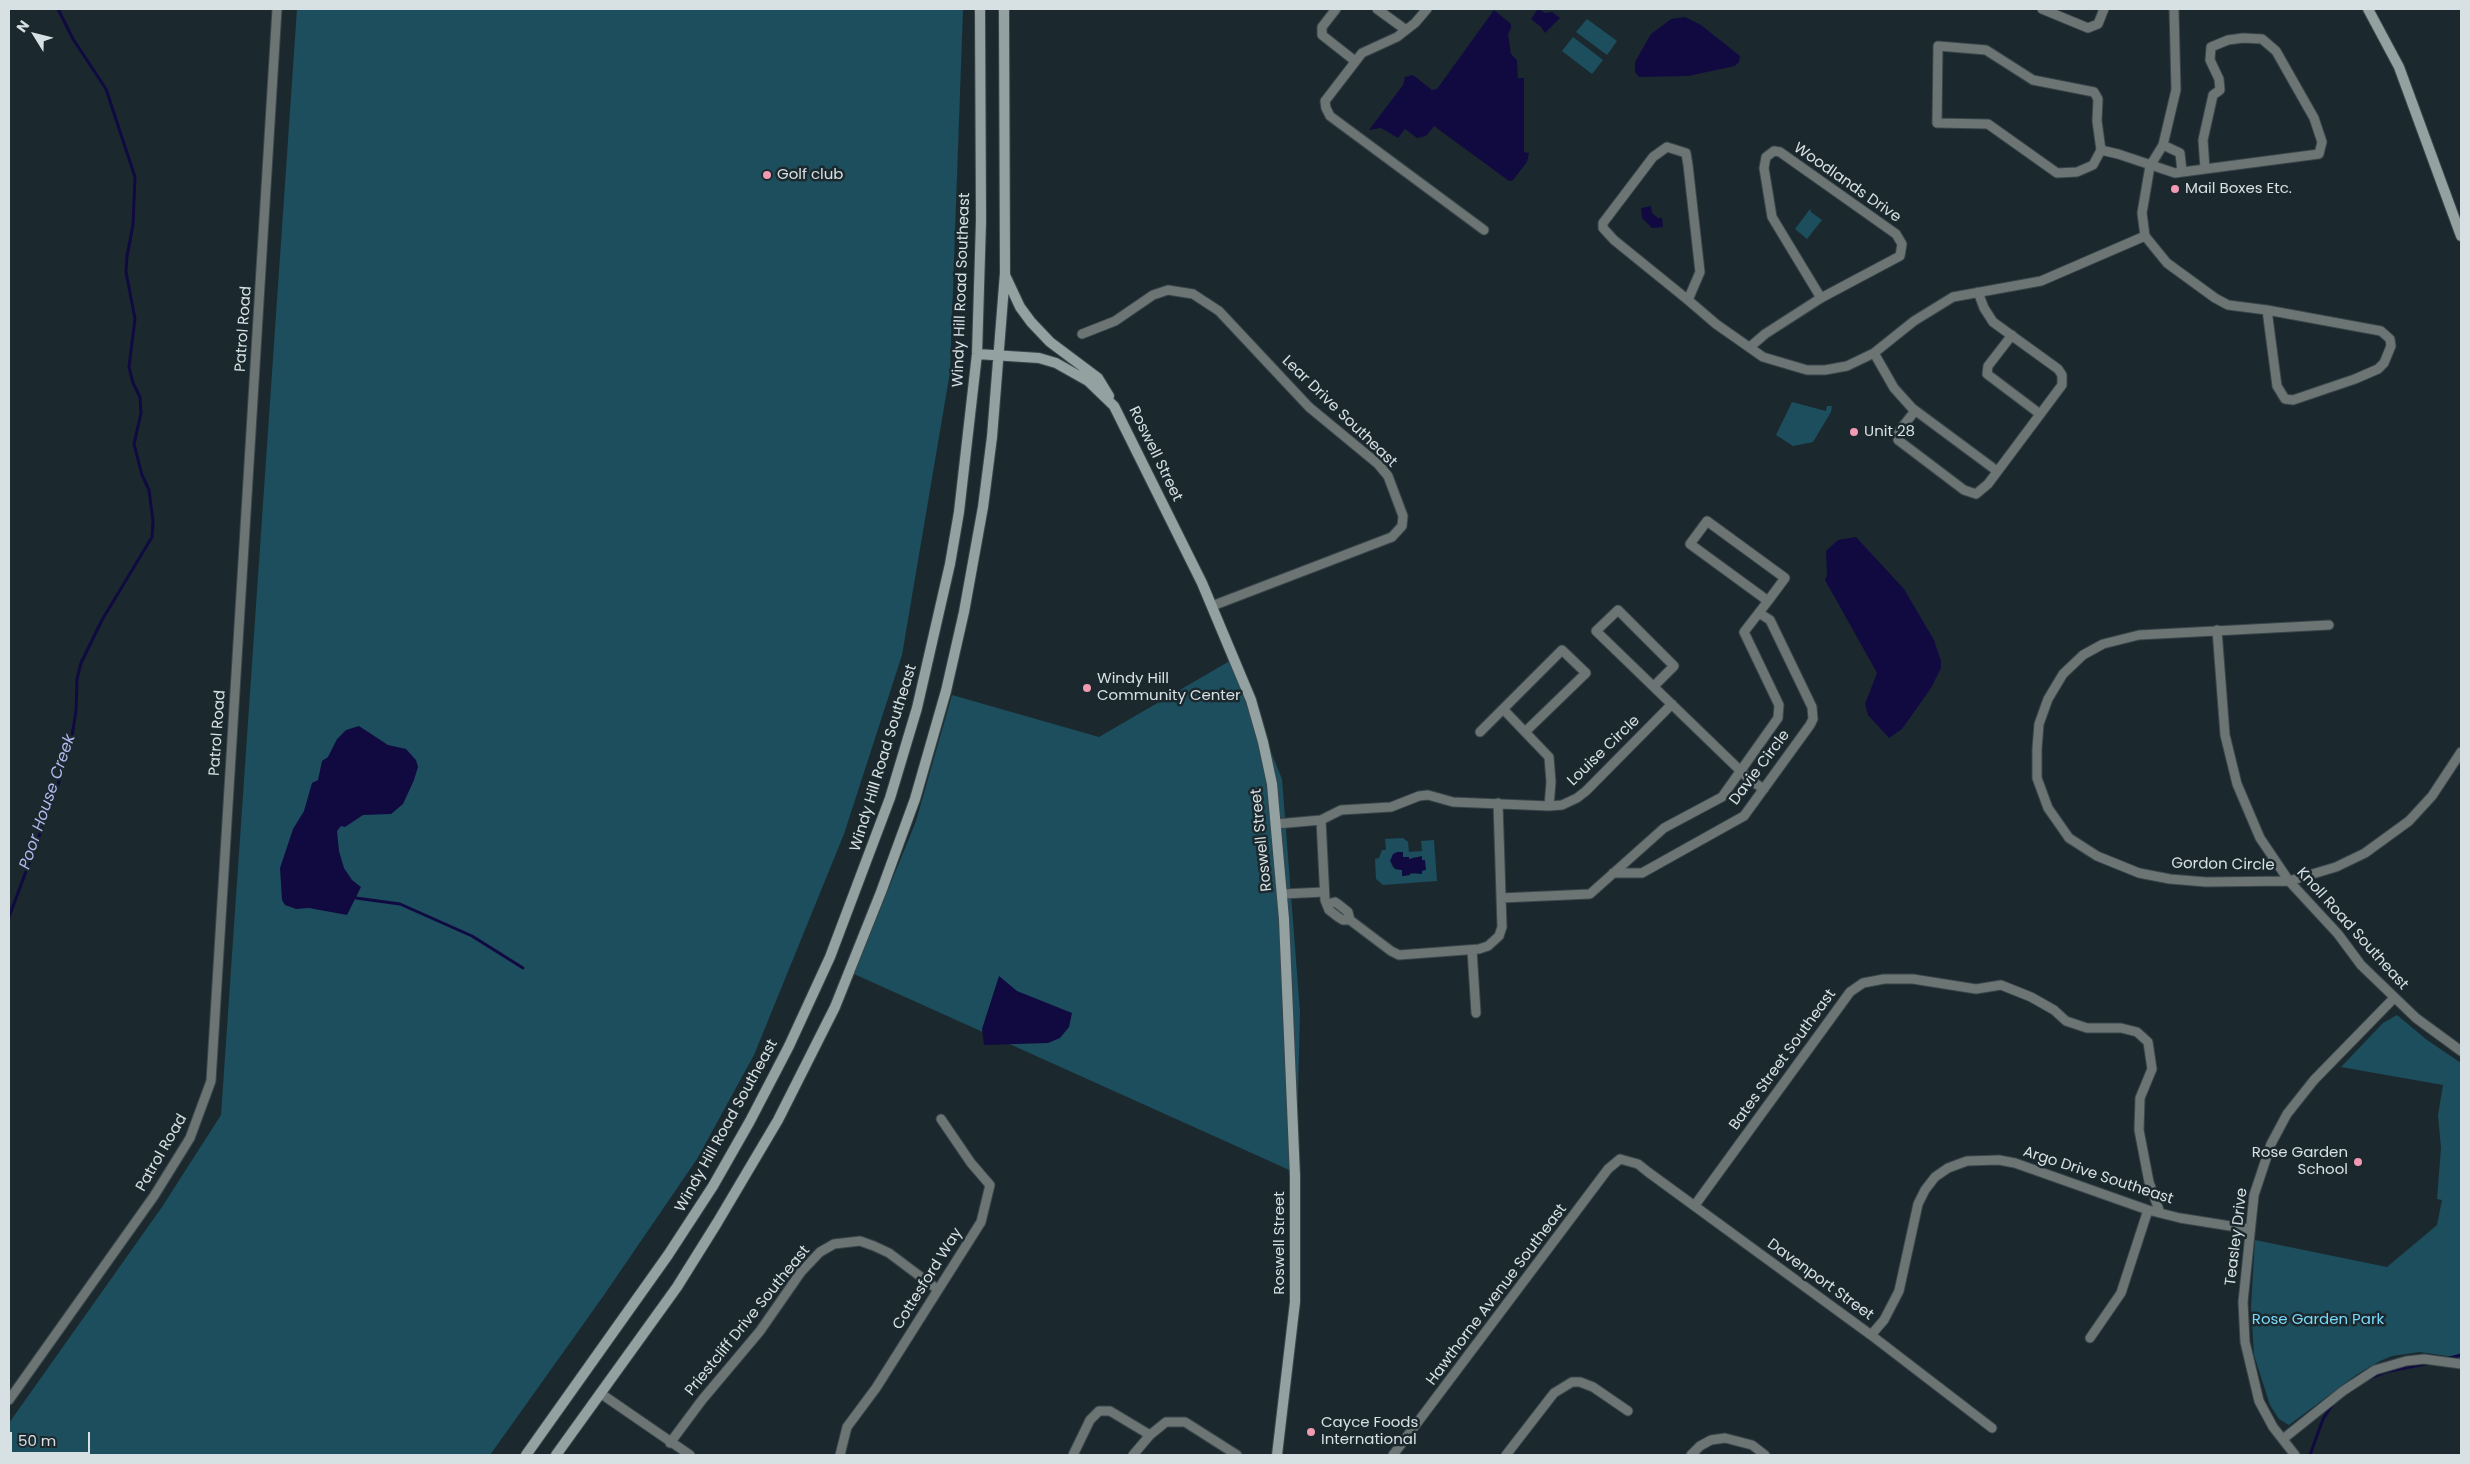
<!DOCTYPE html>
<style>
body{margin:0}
#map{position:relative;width:2470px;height:1464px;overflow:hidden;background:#1b292e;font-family:Poppins,sans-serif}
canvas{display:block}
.frame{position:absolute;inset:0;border:10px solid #d7e0e3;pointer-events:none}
.north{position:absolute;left:10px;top:10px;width:50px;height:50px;-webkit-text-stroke:4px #1b292e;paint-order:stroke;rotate:306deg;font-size:14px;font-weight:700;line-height:20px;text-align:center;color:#d7e0e3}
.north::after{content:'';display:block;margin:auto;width:18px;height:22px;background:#d7e0e3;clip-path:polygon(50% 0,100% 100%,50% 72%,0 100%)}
.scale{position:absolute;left:10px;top:1432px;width:80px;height:22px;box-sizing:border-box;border:2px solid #d7e0e3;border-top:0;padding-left:6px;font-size:15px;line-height:18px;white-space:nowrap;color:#d7e0e3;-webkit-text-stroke:4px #1b292e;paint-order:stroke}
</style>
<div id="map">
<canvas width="2470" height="1464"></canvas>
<div class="frame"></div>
<div class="north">N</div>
<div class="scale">50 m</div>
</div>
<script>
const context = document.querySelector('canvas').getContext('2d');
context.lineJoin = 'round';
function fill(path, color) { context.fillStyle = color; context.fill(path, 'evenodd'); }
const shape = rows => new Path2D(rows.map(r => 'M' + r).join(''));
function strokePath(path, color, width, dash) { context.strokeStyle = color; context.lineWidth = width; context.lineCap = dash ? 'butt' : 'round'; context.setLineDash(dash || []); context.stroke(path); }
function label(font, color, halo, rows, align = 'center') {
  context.font = font + ' Poppins,sans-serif'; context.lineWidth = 5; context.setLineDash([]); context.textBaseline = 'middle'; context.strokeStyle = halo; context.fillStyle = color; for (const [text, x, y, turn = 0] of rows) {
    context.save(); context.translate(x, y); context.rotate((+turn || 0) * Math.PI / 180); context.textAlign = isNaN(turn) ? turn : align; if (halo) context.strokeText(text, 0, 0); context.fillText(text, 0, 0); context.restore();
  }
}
const green = shape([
 [297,9,963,9,950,372,902,655,844,834,754,1055,697,1159,604,1295,490,1455,9,1455,9,1423,162,1207,221,1115],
 [1587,19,1617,41,1607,55,1576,32],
 [1573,37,1603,60,1592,74,1562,51],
 [1810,209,1811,212,1822,220,1807,239,1795,229],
 [1792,402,1826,411,1827,406,1832,406,1831,412,1813,442,1793,446,1776,435],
 [1233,659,1282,779,1300,1012,1296,1173,854,974,916,821,952,695,1099,737],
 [1403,838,1408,842,1409,852,1422,851,1421,841,1434,840,1437,881,1383,885,1376,879,1375,859,1379,858,1382,850,1386,850,1385,839],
 [1413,857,1422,860,1415,873,1403,876,1402,870,1395,869,1391,865,1413,859],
 [2397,1015,2427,1040,2461,1063,2461,1358,2420,1352,2392,1356,2380,1361,2356,1375,2289,1425,2279,1419,2270,1405,2254,1355,2251,1307,2255,1240,2387,1267,2437,1225,2442,1200,2437,1199,2441,1148,2438,1115,2443,1085,2341,1067,2383,1023]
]);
const water = shape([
 [1538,9,1545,13,1552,12,1560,18,1545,33,1541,27,1531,19],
 [1494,10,1511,24,1511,28,1508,34,1511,54,1517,60,1518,78,1524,78,1524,152,1529,153,1527,162,1513,180,1509,181,1434,126,1426,136,1417,138,1405,129,1398,138,1381,128,1369,130,1403,85,1405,77,1413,75,1432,90,1437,89],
 [1685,17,1701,25,1740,56,1739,62,1735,66,1688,76,1639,77,1635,72,1635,62,1651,34,1671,19],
 [1651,206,1652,213,1658,218,1662,218,1663,227,1652,228,1642,218,1641,208],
 [1856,537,1904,589,1934,640,1941,661,1941,668,1931,688,1902,729,1889,738,1868,715,1865,704,1877,673,1825,580,1827,575,1826,551,1838,540],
 [359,726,388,745,406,749,416,760,418,767,414,780,403,804,391,814,363,815,345,827,341,826,337,831,339,851,344,868,352,880,361,887,347,915,309,908,296,909,285,905,282,900,280,868,293,829,304,811,312,783,318,780,322,761,328,757,337,739,346,730],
 [1397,852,1403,852,1403,857,1409,857,1409,859,1422,856,1422,860,1425,860,1426,870,1422,871,1422,874,1410,873,1410,875,1402,876,1402,870,1395,869,1390,861,1393,854],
 [999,976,1017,991,1072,1013,1069,1027,1060,1038,1048,1043,984,1045,982,1029]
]);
const stream = shape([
 [356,898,400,904,472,936,523,968],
 [9,917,57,788,71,742,76,711,77,679,81,663,102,620,152,537,153,521,149,490,142,475,134,444,141,413,140,397,133,383,129,367,135,319,126,272,127,256,133,225,135,177,106,89,73,39,58,9],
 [2446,1359,2461,1355],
 [2368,1379,2385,1372,2430,1363],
 [2310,1455,2323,1419,2333,1404]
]);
const street = shape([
 [1336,9,1322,27,1322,35,1355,61],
 [1377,9,1406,30],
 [1427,9,1415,23,1397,37,1362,53,1325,101,1326,108,1330,116,1484,230],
 [2042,9,2088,28,2098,24,2104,9],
 [2174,9,2176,90,2163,145,2150,166,2142,213,2145,236,2167,263,2215,298,2228,305,2267,310],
 [2243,38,2262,39,2276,51,2314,118,2322,142,2319,154,2205,169,2203,140,2213,95,2220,90,2219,79,2210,60,2211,47,2228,40,2243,38],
 [1938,46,1986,50,2033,80,2094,92,2098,99,2097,121,2101,150,2093,165,2077,172,2057,173,1988,124,1937,123,1938,46],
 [2163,145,2180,153,2182,172],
 [1667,147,1686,153,1688,165,1700,272,1688,300,1614,240,1603,228,1603,223,1653,157,1667,147],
 [2101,150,2118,154,2175,173,2205,169],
 [1774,151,1780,152,1896,234,1902,244,1900,256,1821,298,1772,217,1764,168,1766,157,1774,151],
 [1688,300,1716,324,1763,357,1807,370,1825,370,1847,366,1874,353,1914,321,1953,297,2041,281,2145,236],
 [2267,310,2381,331,2390,339,2391,346,2384,363,2378,369,2355,379,2293,400,2285,399,2277,386,2267,310],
 [1082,334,1115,321,1153,295,1168,290,1193,294,1219,311,1309,407,1378,464,1388,476,1403,516,1402,526,1392,537,1212,606],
 [2012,335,1988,366,1987,374,2040,414],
 [1750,347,1765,334,1821,298],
 [1874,353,1894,388,1912,408,1997,471],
 [1915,411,1899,431,1898,440,1964,490,1976,494,1988,484,2062,385,2062,375,2058,369,1993,322,1984,308,1978,292],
 [2329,625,2139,635,2103,644,2083,655,2063,674,2048,699,2039,724,2037,749,2037,778,2048,808,2069,838,2097,856,2139,873,2170,879,2206,882,2289,881,2336,867,2365,853,2409,821,2432,796,2461,752],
 [2217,630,2225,735,2237,784,2260,838,2289,881,2338,934,2361,965,2416,1018,2461,1051],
 [1654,686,1674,666,1618,610,1596,631,1750,780,1764,789],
 [1503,709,1549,757,1551,782,1549,806],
 [1480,732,1562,650,1586,673,1525,732],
 [1321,820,1325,900,1329,910,1338,917,1343,920,1350,920],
 [1276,824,1321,820,1341,810,1391,807,1419,796,1428,795,1453,802,1549,806,1562,805,1577,798,1586,791,1672,704],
 [1613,873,1642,873,1744,816,1810,725,1813,719,1812,707,1770,620,1759,613],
 [1282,894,1324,892],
 [1501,898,1590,894,1664,828,1722,797,1778,718,1779,705,1744,632,1768,601,1785,578,1707,521,1690,544,1768,601],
 [1328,904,1335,902,1338,904,1348,912,1350,920,1391,951,1399,955,1479,949,1488,946,1499,936,1502,927,1498,803],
 [1472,950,1476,1013],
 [1695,1205,1850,992,1863,983,1884,979,1913,979,1976,989,2001,985,2031,997,2054,1010,2066,1021,2087,1028,2121,1028,2137,1032,2148,1042,2152,1069,2140,1098,2139,1130,2149,1182,2160,1213],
 [1871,1335,1884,1320,1899,1291,1918,1204,1925,1190,1935,1177,1948,1168,1967,1161,1999,1160,2015,1163,2148,1210,2180,1218,2249,1229],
 [2090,1338,2121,1293,2148,1210],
 [600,1393,690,1455],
 [9,1400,154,1196,190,1138,211,1081,277,9],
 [2283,1439,2343,1391,2375,1370,2406,1361,2424,1359,2461,1364],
 [670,1443,702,1400,760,1331,801,1272,820,1252,834,1244,860,1241,874,1246,889,1253,937,1289],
 [840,1455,847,1427,876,1388,981,1222,990,1185,971,1163,941,1119],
 [1073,1455,1090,1420,1099,1411,1110,1411,1150,1435],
 [1133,1455,1150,1435,1166,1422,1185,1422,1237,1455],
 [1393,1455,1608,1169,1620,1159,1638,1164,1648,1172,1871,1335,1992,1428],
 [1506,1455,1554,1393,1572,1382,1580,1382,1593,1387,1628,1411],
 [1691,1455,1700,1446,1711,1440,1725,1438,1752,1445,1765,1455],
 [2295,1455,2273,1427,2259,1401,2245,1342,2243,1302,2254,1195,2271,1144,2287,1114,2314,1080,2394,998]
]);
const secondary = shape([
 [2368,9,2399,67,2461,236],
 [1005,275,1020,307,1031,322,1050,342,1098,378,1109,396],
 [977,354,1039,358,1056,363,1088,381,1114,406,1202,583,1251,700,1263,742,1272,784,1284,919,1295,1176,1295,1302,1277,1455],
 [526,1455,668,1255,713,1186,750,1121,789,1046,830,957,890,798,917,708,950,564,959,512,977,354,981,221,980,9],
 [556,1455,677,1287,717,1223,778,1120,835,1007,881,892,915,799,946,691,964,612,983,507,992,437,1005,273,1004,9]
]);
const markers = [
 [767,175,5,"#f19ab1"],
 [2175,189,5,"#f19ab1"],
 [1854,432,5,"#f19ab1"],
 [1087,688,5,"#f19ab1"],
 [2358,1162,5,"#f19ab1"],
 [1311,1432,5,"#f19ab1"]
];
const poiNames = [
 ["Golf club",777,175],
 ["Mail Boxes Etc.",2185,189],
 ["Unit 28",1864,432],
 ["Windy Hill",1097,679],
 ["Community Center",1097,696],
 ["Rose Garden",2348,1153,"right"],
 ["School",2348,1170,"right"],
 ["Cayce Foods",1321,1423],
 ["International",1321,1440]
];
const streetNames = [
 ["Woodlands Drive",1847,183,35],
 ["Windy Hill Road Southeast",962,290,-88],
 ["Patrol Road",244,329,-86],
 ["Lear Drive Southeast",1339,412,44],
 ["Roswell Street",1155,454,64],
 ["Patrol Road",218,733,-86],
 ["Louise Circle",1604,751,-44],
 ["Windy Hill Road Southeast",884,758,-73],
 ["Davie Circle",1760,768,-53],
 ["Roswell Street",1262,840,-96],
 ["Gordon Circle",2223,865,1],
 ["Knoll Road Southeast",2352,929,48],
 ["Bates Street Southeast",1783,1060,-54],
 ["Windy Hill Road Southeast",727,1126,-61],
 ["Patrol Road",162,1153,-60],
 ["Argo Drive Southeast",2098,1176,18],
 ["Teasley Drive",2237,1237,-83],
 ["Roswell Street",1280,1243,-90],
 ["Cottesford Way",928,1279,-58],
 ["Davenport Street",1820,1280,36],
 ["Hawthorne Avenue Southeast",1497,1295,-53],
 ["Priestcliff Drive Southeast",748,1321,-51]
];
const parkNames = [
 ["Rose Garden Park",2318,1320]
];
const waterNames = [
 ["Poor House Creek",48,802,-71]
];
fill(green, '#1c4e5e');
fill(water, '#110a41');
strokePath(stream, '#110a41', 3);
strokePath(street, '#39464b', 11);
strokePath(secondary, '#39464b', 12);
strokePath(street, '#6c7574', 9);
strokePath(secondary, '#94a1a1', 10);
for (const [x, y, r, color] of markers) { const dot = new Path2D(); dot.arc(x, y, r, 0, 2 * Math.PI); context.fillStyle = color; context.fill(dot); strokePath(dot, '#1b292e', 2); }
label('15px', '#d7e0e3', '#1b292e', poiNames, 'left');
label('15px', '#d7e0e3', '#1b292e', streetNames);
label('15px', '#7adafc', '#1b292e', parkNames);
label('italic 16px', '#b3baef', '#1b292e', waterNames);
</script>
